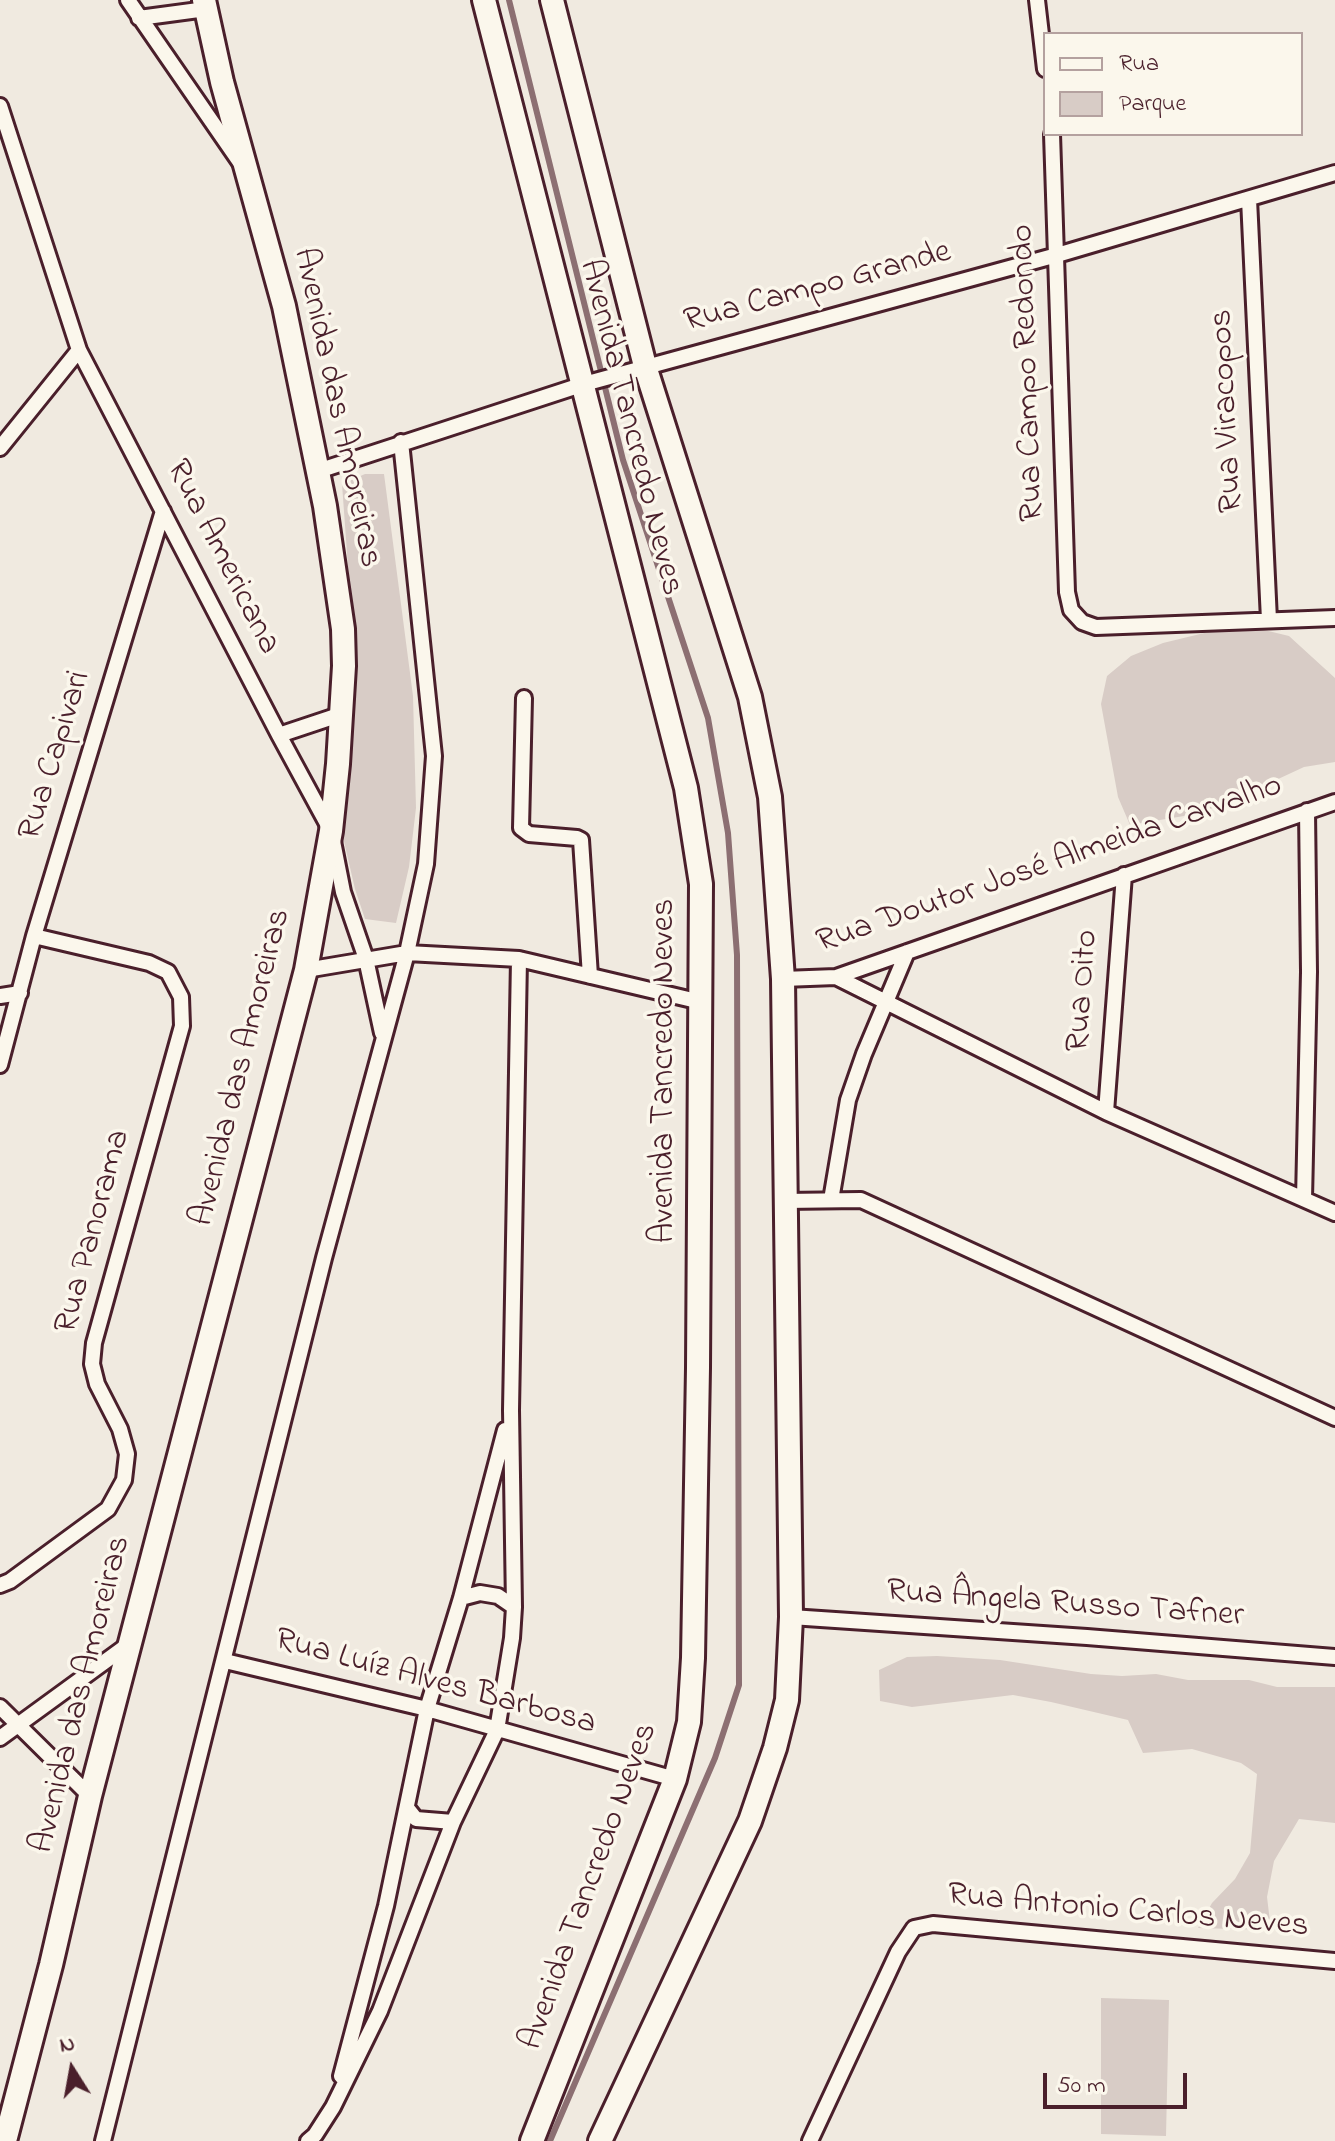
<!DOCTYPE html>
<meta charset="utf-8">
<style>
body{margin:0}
#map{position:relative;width:1335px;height:2141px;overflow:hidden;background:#f0eae0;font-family:"Indie Flower",sans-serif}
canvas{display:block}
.legend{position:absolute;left:1043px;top:32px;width:260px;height:104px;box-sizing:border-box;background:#fbf7ec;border:2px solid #b4a19f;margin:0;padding:10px 14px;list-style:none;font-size:24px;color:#4a1f2b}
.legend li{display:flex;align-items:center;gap:16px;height:40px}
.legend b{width:40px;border:2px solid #b4a19f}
.north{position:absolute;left:32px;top:2029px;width:80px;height:80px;-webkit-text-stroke:6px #fbf7ec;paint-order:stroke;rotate:349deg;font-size:22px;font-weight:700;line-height:32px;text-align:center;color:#4a1f2b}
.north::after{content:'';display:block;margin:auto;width:28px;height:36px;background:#4a1f2b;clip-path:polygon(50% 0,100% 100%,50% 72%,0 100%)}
.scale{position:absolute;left:1043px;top:2073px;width:144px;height:36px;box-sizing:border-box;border:4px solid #4a1f2b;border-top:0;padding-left:10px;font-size:24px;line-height:28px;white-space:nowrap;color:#4a1f2b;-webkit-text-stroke:6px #fbf7ec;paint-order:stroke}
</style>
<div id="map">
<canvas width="1335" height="2141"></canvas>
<ul class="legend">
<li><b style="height:10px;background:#fbf7ec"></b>Rua</li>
<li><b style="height:22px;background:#d8ccc6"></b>Parque</li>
</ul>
<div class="north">N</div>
<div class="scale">50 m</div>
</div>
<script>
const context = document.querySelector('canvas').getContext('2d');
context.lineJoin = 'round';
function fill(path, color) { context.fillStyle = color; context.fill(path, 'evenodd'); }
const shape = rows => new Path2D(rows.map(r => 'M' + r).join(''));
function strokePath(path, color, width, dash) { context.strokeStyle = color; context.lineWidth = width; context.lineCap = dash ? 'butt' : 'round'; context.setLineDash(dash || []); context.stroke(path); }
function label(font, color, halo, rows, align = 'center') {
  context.font = font + ' "Indie Flower",sans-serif'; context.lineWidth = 7; context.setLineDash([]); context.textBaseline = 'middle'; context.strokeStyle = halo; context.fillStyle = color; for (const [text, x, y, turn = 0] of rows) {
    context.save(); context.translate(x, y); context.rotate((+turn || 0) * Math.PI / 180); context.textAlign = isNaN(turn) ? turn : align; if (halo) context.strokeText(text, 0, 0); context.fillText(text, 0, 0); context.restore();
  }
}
const green = shape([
 [365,474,384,474,413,696,416,808,409,867,396,923,365,919,355,889,337,811,342,765,352,719,354,649,342,484],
 [1229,627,1260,629,1289,636,1335,678,1335,762,1304,767,1276,780,1252,796,1190,815,1130,825,1118,797,1101,704,1107,676,1131,656,1163,643],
 [937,1656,1000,1660,1091,1674,1122,1676,1156,1674,1188,1680,1249,1680,1277,1687,1335,1687,1335,1823,1299,1819,1274,1861,1267,1897,1271,1930,1198,1928,1212,1903,1235,1879,1250,1853,1257,1774,1241,1763,1192,1749,1143,1753,1128,1720,1051,1702,1013,1695,912,1707,880,1701,879,1670,907,1657],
 [1101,1998,1169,2000,1166,2136,1101,2134]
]);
const stream = shape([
 [509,0,623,460,708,718,728,833,737,955,739,1685,715,1758,550,2141]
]);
const minor = shape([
 [128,0,239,161],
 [1037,0,1045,69],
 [139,18,206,9],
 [0,106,79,350,279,735,331,831,343,892,366,959,382,1033],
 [1052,134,1067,592,1071,610,1082,622,1096,627,1335,618],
 [1249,199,1269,620],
 [0,448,79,350],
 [318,471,584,384,1057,255,1335,173],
 [524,698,521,828,529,834,577,838,581,840,590,976],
 [279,735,342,714],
 [306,970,407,953,519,959,701,1002],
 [836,977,1106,1112,1335,1213],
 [783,979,836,977,1335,802],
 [0,996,20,993],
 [0,1065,34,936,163,511],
 [1106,1112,1124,875],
 [1304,1199,1309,972,1307,811],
 [831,1200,848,1100,864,1054,907,952],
 [784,1201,861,1200,1335,1418],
 [0,1585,10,1581,108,1509,124,1480,127,1454,120,1429,97,1384,92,1364,94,1343,182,1026,181,997,168,972,149,963,34,936],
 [461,1598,480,1593,498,1596,514,1607],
 [791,1617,1087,1637,1335,1657],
 [225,1661,427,1709,675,1779],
 [0,1707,90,1796],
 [0,1738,129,1644],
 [408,1809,416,1819,453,1822],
 [341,2076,386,1906,427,1709,461,1598,505,1430],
 [103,2141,324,1258,407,953,426,864,434,756,401,442],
 [308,2141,315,2135,333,2107,380,2011,453,1822,497,1730,512,1638,514,1607,511,1410,519,959],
 [810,2141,898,1952,914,1928,933,1924,1335,1961]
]);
const secondary = shape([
 [484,0,686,788,701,884,698,1368,693,1658,689,1722,675,1779,532,2141],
 [552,0,645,366,750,697,770,797,783,979,791,1617,787,1700,775,1748,750,1821,600,2141],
 [5,2141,51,1965,90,1796,306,970,331,831,338,764,344,666,343,629,325,506,284,306,222,82,204,0]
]);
const streetNames = [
 ["Rua Campo Grande",818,289,-15],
 ["Rua Campo Redondo",1030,373,-92],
 ["Avenida das Amoreiras",335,408,78],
 ["Rua Viracopos",1229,411,-93],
 ["Avenida Tancredo Neves",629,428,76],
 ["Rua Americana",221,558,63],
 ["Rua Capivari",57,756,-73],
 ["Rua Doutor José Almeida Carvalho",1050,866,-19],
 ["Rua Oito",1085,991,-86],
 ["Avenida das Amoreiras",243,1068,-76],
 ["Avenida Tancredo Neves",666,1071,-90],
 ["Rua Panorama",95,1232,-75],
 ["Rua Ângela Russo Tafner",1065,1606,4],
 ["Rua Luíz Alves Barbosa",435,1684,15],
 ["Avenida das Amoreiras",83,1695,-76],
 ["Avenida Tancredo Neves",591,1887,-70],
 ["Rua Antonio Carlos Neves",1128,1913,5]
];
fill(green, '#d8ccc6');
strokePath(stream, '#8c6f72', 6);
strokePath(minor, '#4a1f2b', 20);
strokePath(secondary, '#4a1f2b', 28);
strokePath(minor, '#fbf7ec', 14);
strokePath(secondary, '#fbf7ec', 22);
label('34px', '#4a1f2b', '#fbf7ec', streetNames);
</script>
